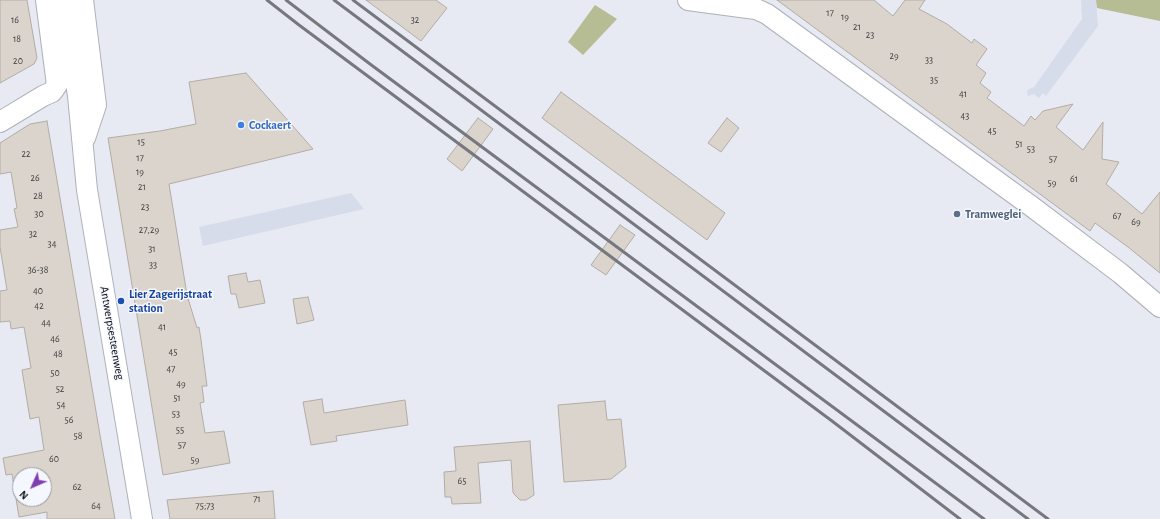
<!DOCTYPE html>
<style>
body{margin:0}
#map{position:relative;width:1160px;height:519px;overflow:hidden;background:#e7eaf3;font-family:"Alegreya Sans",sans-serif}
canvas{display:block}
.north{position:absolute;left:12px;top:467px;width:40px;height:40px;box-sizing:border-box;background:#f5f7ff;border:1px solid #97999f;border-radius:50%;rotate:225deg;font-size:11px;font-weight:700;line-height:16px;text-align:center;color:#0a0b0e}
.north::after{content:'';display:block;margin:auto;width:14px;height:18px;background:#813eb2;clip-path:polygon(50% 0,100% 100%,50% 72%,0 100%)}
</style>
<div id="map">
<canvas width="1160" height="519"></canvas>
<div class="north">N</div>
</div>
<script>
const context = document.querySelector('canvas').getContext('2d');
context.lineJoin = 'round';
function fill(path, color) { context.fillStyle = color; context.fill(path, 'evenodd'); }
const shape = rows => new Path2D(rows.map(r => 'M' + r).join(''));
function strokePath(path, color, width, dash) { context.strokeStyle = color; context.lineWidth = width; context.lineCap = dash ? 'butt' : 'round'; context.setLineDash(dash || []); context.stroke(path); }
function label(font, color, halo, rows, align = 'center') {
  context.font = font + ' "Alegreya Sans",sans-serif'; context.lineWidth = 3; context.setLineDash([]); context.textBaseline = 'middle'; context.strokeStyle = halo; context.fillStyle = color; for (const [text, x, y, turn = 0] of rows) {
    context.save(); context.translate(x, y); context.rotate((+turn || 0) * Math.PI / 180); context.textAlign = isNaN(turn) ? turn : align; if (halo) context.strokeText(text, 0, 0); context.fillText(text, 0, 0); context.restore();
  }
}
const built = shape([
 [1081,0,1096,0,1098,26,1046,96,1043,93,1039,98,1034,94,1028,96,1027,90,1034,87,1082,19],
 [351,193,364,209,203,246,199,227]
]);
const green = shape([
 [1096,0,1160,0,1160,21,1097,8],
 [595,5,617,19,583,55,568,42]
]);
const building = shape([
 [0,0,27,0,37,58,34,64,0,83,0,0],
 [366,0,436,0,447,8,421,41,366,0],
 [777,0,874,0,893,16,905,0,925,0,919,9,947,24,972,43,974,39,987,49,976,65,986,73,980,83,991,92,987,98,1024,126,1031,116,1035,120,1043,111,1073,104,1056,127,1083,150,1103,122,1102,159,1119,162,1106,184,1142,214,1160,192,1160,273,1128,247,1095,223,1090,231,777,0],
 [246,73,313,149,169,184,187,295,197,328,199,327,201,340,207,386,202,386,204,402,200,403,205,433,224,431,230,463,163,475,108,138,160,131,196,124,189,82,246,73],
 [561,92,725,213,707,240,542,118,561,92],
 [478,118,493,129,462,171,447,159,478,118],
 [727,118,739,128,721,152,708,143,727,118],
 [47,121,101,441,115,519,47,519,47,512,19,517,12,474,6,475,3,458,44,450,39,417,30,419,22,370,31,368,24,327,11,329,10,321,0,322,0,291,7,290,0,247,0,230,18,227,14,209,17,208,11,172,0,174,0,143,30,124,47,121],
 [20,475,44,475,44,499,20,499,20,475],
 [620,225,635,235,606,275,591,265,620,225],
 [246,273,248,282,260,280,265,303,239,308,236,294,231,294,228,276,246,273],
 [308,297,314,320,297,324,293,299,308,297],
 [322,399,324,413,405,400,408,425,336,436,337,441,311,445,303,402,322,399],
 [605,401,607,420,621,419,626,467,611,479,564,482,558,405,605,401],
 [530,441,534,495,526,500,520,500,514,494,513,492,511,460,478,463,481,503,452,504,451,497,445,497,444,472,456,471,454,447,530,441],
 [273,491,275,519,170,519,167,500,273,491]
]);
const minor = shape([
 [63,0,78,96,87,190,142,519],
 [83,0,96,105,85,138],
 [688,0,748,8,756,9,767,14,1031,206,1120,273,1160,307],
 [0,122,43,96,52,92,57,85,46,0]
]);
const rail = shape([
 [267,0,299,25,832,421,960,519],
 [286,0,370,64,984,519],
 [334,0,1028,519],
 [353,0,1048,519]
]);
const markers = [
 [241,125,4,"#3f7fe0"],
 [957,214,4,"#5c6f8a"],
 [121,301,4,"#1a4fb4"]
];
const numberNames = [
 ["17",830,13],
 ["19",845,17],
 ["16",15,20],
 ["32",415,20],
 ["21",857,27],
 ["23",870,35],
 ["18",17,39],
 ["29",894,56],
 ["33",929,60],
 ["20",18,61],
 ["35",934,80],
 ["41",963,94],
 ["43",965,116],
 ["45",992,131],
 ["15",141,142],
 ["51",1019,144],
 ["53",1031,149],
 ["22",26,154],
 ["17",140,158],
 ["57",1053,159],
 ["19",140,172],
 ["26",35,178],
 ["61",1074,179],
 ["59",1052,183],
 ["21",142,187],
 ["28",38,196],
 ["23",145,207],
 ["30",39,214],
 ["67",1117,216],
 ["69",1136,222],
 ["27,29",149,230],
 ["32",33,234],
 ["34",52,244],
 ["31",152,249],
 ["33",153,265],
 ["36-38",38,270],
 ["40",38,291],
 ["42",39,306],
 ["44",46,323],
 ["41",162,327],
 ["46",55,339],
 ["45",173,352],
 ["48",58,354],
 ["47",171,369],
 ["50",55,373],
 ["49",181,384],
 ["52",60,389],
 ["51",177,398],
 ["54",61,405],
 ["53",176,414],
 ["56",69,420],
 ["55",180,430],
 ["58",78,436],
 ["57",182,445],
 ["60",54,459],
 ["59",195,460],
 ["65",462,481],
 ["62",77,487],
 ["71",257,499],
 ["64",96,506],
 ["75;73",205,506]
];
const shopNames = [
 ["Cockaert",249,125]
];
const serviceNames = [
 ["Tramweglei",965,214]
];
const transitNames = [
 ["Lier Zagerijstraat",129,294],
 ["station",129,308]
];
const streetNames = [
 ["Antwerpsesteenweg",112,333,80]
];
fill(built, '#d6dcea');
fill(green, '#b6bc93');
fill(building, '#dad4cd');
strokePath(building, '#b2aca5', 1);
strokePath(minor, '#adb1b9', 22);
strokePath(minor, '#fff', 20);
strokePath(rail, '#76787d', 3);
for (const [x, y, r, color] of markers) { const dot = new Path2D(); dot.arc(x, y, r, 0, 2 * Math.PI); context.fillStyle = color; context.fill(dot); strokePath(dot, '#f5f7ff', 1.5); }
label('10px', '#3e3d3e', null, numberNames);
label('bold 12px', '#366cbe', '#f5f7ff', shopNames, 'left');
label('bold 12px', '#4e5e75', '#f5f7ff', serviceNames, 'left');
label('bold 12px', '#164399', '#f5f7ff', transitNames, 'left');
label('12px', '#0a0b0e', '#f5f7ff', streetNames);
</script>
